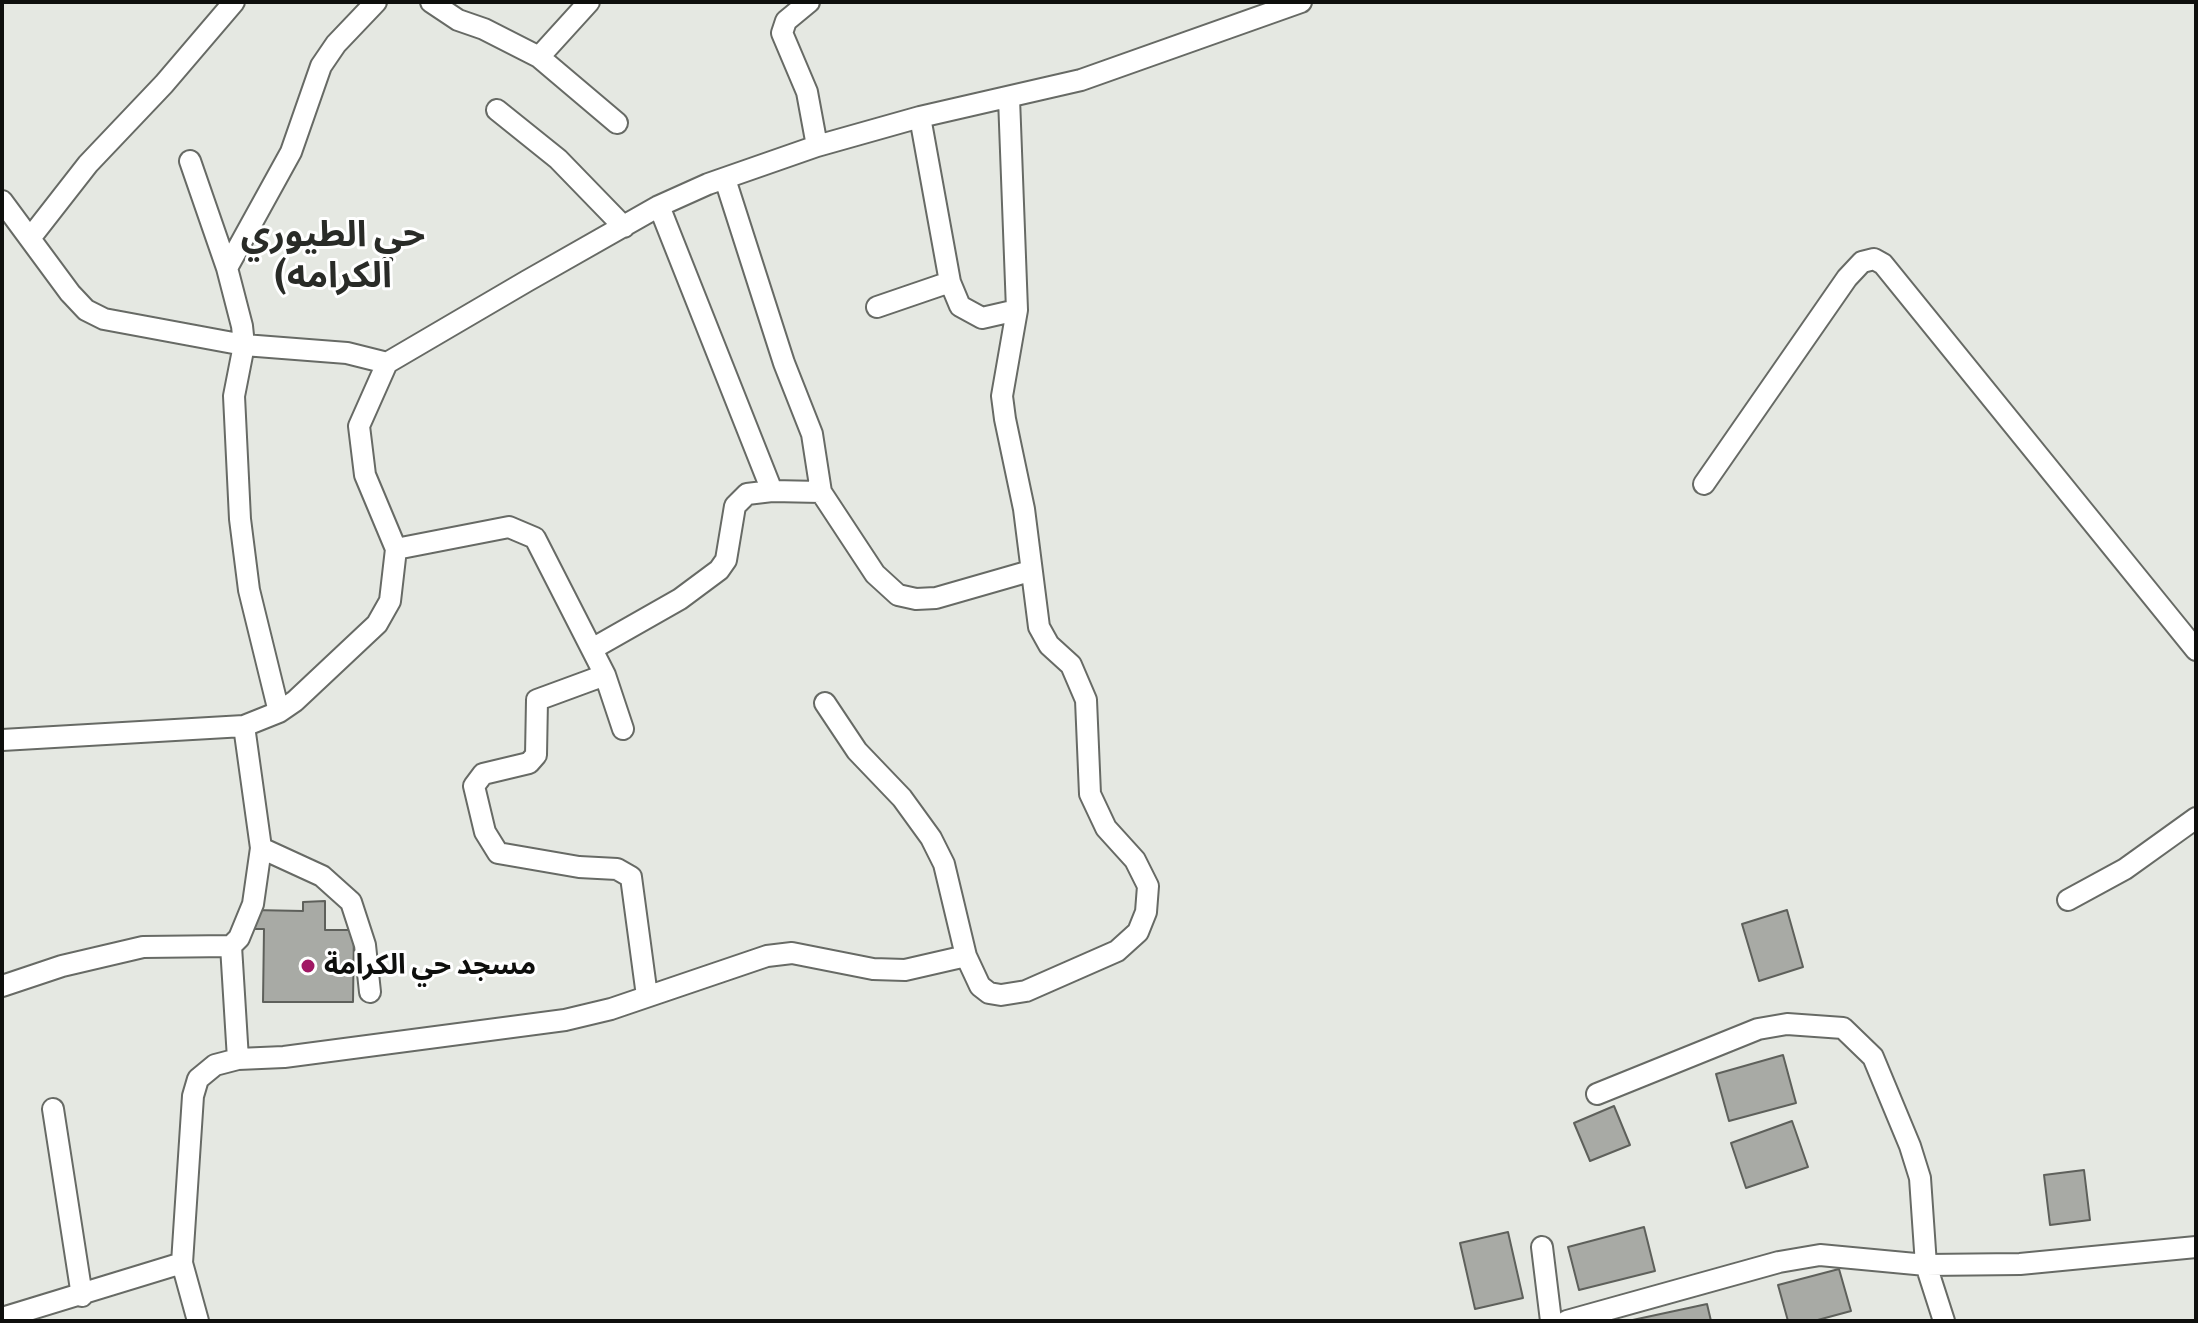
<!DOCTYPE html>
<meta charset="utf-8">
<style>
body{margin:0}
#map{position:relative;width:2198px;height:1323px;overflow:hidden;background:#e5e8e2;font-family:Literata,serif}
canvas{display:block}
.frame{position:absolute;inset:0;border:4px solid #0e0f0d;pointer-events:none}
</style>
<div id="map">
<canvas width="2198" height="1323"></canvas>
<div class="frame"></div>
</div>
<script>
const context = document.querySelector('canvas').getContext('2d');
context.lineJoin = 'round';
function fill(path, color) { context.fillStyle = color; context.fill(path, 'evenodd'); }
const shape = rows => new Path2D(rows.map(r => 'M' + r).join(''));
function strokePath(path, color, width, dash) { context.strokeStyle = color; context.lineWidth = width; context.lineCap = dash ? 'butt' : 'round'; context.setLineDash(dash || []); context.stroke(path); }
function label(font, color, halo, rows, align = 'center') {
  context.font = font + ' Literata,"Noto Sans Arabic",serif'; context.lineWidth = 6; context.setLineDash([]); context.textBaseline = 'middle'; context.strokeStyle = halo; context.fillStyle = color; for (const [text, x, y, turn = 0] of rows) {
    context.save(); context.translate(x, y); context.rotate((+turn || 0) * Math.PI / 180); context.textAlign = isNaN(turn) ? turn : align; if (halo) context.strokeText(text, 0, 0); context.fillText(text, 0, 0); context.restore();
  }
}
const building = shape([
 [325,901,325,930,354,930,353,1002,263,1002,264,929,253,929,253,910,303,911,303,902,325,901],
 [1787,910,1803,967,1759,981,1742,924,1787,910],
 [1783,1055,1796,1103,1729,1121,1716,1074,1783,1055],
 [1614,1106,1630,1145,1590,1161,1574,1123,1614,1106],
 [1792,1121,1808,1167,1746,1188,1731,1143,1792,1121],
 [2084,1170,2090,1220,2050,1225,2044,1175,2084,1170],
 [1644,1227,1655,1271,1579,1290,1568,1247,1644,1227],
 [1508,1232,1523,1298,1475,1309,1460,1243,1508,1232],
 [1839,1269,1851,1311,1814,1321,1788,1321,1778,1285,1839,1269],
 [1707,1304,1711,1321,1628,1321,1707,1304]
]);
const minor = shape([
 [431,2,458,20,484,29,539,57,617,123],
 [809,2,786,21,782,33,807,92,817,146],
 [539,57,589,2],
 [497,110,558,159,624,227],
 [920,117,950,282,960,306,982,318,1017,310],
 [190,161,227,268,242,326,244,345,234,396,240,519,249,590,279,712],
 [725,179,784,363,812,434,821,492,875,574,898,595,916,599,936,598,1030,571],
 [2,201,70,293,86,310,104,319,244,345,347,353,387,363],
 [659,206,772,491,821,492],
 [31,237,88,164,164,84,234,2],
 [227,268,291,152,321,66,336,44,376,2],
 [877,307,950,282],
 [1704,484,1847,278,1862,262,1874,259,1883,264,2196,650],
 [396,549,509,527,535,538,605,675,623,729],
 [592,649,680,599,719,570,726,560,735,506,747,494,772,491],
 [605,675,537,700,536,755,529,763,483,774,474,786,485,832,498,853,579,867,617,869,631,877,647,996],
 [825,703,857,751,902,798,931,838,944,864,966,956,980,986,989,993,1001,995,1026,991,1117,951,1138,932,1146,912,1148,886,1135,860,1106,828,1090,794,1086,700,1071,665,1049,645,1039,627,1024,509,1005,419,1002,396,1017,310,1009,98],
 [2,740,244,726,279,712,295,701,377,624,390,601,396,549,365,475,359,426,387,363,527,281,659,206,708,184,817,146,920,117,1081,80,1301,2],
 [261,848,322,876,351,902,365,945,370,992],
 [2068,900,2125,869,2196,818],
 [2,986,62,966,143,947,231,946],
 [238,1059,231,946,239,938,253,904,261,848,244,726],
 [1597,1094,1758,1029,1787,1024,1843,1028,1873,1057,1910,1146,1920,1178,1926,1265,1944,1321],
 [53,1109,82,1296],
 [1542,1247,1551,1321],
 [2,1318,182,1263],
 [198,1321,182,1263,193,1096,198,1079,215,1065,238,1059,284,1057,565,1020,611,1009,767,956,792,953,873,969,905,970,966,956],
 [1567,1321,1779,1262,1820,1255,1926,1265,2020,1264,2196,1247]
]);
const markers = [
 [308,966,8,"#a11864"]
];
const poiNames = [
 ["مسجد حي الكرامة",324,966]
];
const districtNames = [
 ["حي الطيوري",333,235],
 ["(الكرامه",333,276]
];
fill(building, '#a8aaa5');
strokePath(building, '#5e605b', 2);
strokePath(minor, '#676a65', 24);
strokePath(minor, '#fff', 20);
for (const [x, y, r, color] of markers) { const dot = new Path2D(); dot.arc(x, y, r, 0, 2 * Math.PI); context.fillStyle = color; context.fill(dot); strokePath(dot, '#fff', 3); }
label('bold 28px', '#0e0f0d', '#fff', poiNames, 'left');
label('bold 36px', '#292b27', '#fff', districtNames);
</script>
